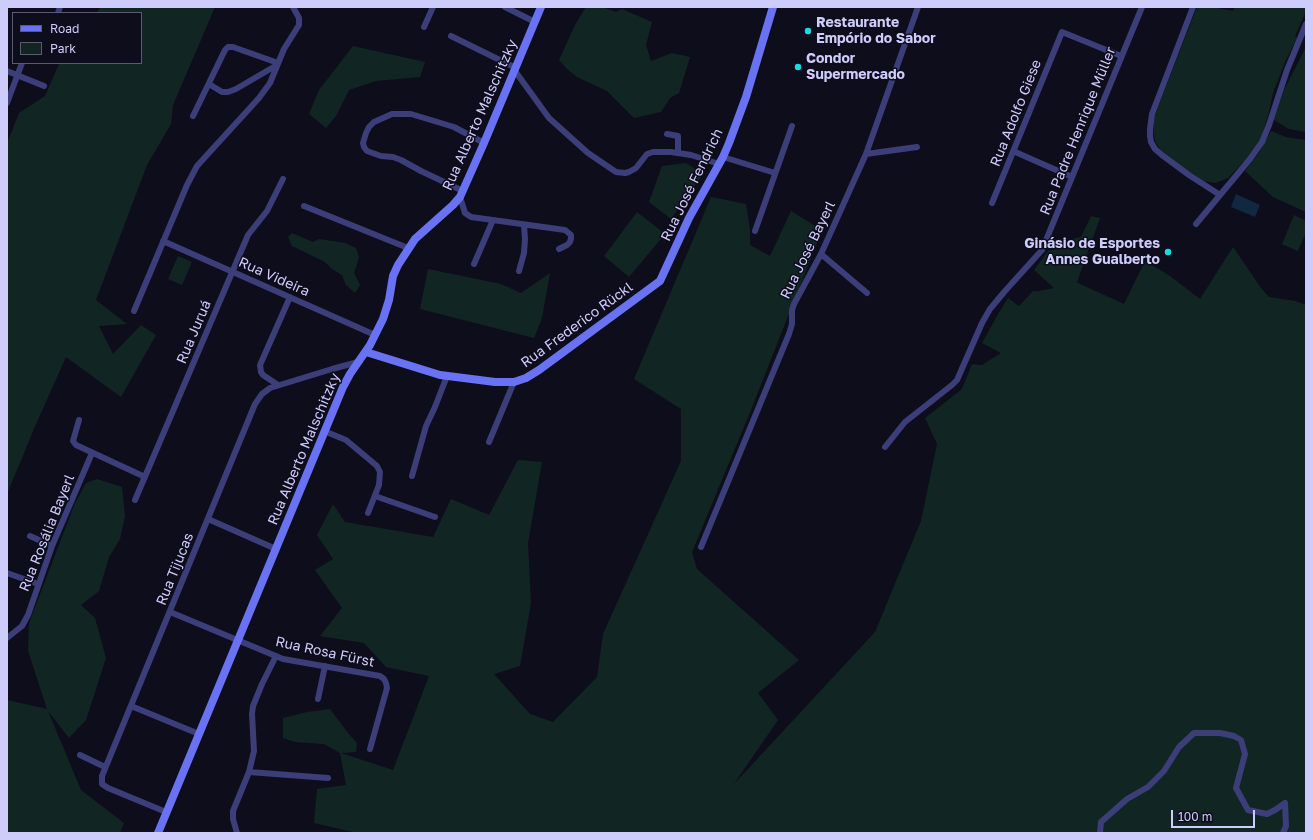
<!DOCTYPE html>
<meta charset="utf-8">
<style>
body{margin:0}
#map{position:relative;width:1313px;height:840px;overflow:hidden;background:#0e0d1c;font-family:"Golos Text",sans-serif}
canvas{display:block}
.frame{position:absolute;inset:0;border:8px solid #ceccfb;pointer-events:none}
.legend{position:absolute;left:12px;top:12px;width:130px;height:52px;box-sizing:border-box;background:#0e0d1c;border:1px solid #5b5975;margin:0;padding:5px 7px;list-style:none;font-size:12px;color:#ceccfb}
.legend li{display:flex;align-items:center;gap:8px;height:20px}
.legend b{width:20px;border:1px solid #5b5975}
.scale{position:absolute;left:1171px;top:810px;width:84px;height:18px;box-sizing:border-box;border:2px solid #ceccfb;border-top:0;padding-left:5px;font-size:12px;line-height:14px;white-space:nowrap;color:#ceccfb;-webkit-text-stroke:3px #0e0d1c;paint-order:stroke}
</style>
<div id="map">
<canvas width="1313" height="840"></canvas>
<div class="frame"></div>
<ul class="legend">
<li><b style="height:5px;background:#6a72f4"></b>Road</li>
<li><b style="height:11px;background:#112623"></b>Park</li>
</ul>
<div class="scale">100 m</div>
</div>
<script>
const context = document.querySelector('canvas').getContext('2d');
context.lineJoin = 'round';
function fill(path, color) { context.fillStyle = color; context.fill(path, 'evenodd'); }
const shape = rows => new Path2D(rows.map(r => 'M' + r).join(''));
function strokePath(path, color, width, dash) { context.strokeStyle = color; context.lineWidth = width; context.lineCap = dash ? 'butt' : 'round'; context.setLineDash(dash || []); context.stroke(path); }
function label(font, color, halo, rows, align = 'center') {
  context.font = font + ' "Golos Text",sans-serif'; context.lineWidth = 3; context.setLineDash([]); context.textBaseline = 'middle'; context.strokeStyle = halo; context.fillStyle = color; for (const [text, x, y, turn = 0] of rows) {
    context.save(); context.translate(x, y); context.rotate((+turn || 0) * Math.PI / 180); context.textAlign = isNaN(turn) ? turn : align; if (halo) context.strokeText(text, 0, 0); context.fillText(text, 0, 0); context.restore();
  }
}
const green = shape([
 [100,7,215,7,173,105,171,124,147,165,96,300,127,324,99,326,113,354,141,325,156,335,121,397,66,357,36,424,7,494,7,143,19,113,45,96,59,64,141,63,141,13,97,13],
 [586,7,602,7,616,12,622,9,652,22,646,45,651,61,672,53,690,57,679,93,670,98,661,112,634,118,607,91,577,77,567,69,559,60,575,25],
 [1197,7,1211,7,1233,11,1235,7,1306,7,1304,16,1295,36,1297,38,1285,62,1273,93,1269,112,1260,142,1253,152,1228,178,1215,183,1204,181,1190,172,1161,150,1156,143,1154,135,1153,123,1155,115],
 [353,46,425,62,420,77,376,81,349,90,336,116,326,128,309,114,319,90],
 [1306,47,1306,132,1305,132,1289,129,1274,120,1284,90],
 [1271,131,1286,137,1306,140,1306,212,1273,197,1245,171,1259,153],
 [686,163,703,174,671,219,649,202,662,166],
 [711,197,746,204,750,230,750,245,770,256,791,211,822,230,751,410,692,552,697,569,799,660,758,693,778,720,734,784,875,632,921,521,937,444,925,418,962,389,972,364,982,365,1001,353,982,343,997,316,1008,298,1019,306,1033,291,1039,291,1054,288,1034,270,1048,251,1059,248,1068,240,1081,237,1091,216,1100,218,1077,282,1080,284,1124,304,1145,261,1170,276,1200,299,1233,247,1261,288,1269,297,1295,301,1306,305,1306,833,354,833,353,832,314,823,317,789,346,785,340,753,324,744,296,742,283,738,283,718,307,712,330,709,348,733,357,743,356,752,341,753,393,770,429,676,386,667,364,643,320,636,342,608,315,570,333,559,317,535,333,504,345,522,433,537,451,499,489,515,518,460,542,462,528,543,531,603,520,666,494,674,530,714,553,722,597,677,603,634,681,461,681,409,634,379],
 [637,212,665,234,629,277,604,256],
 [1294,215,1306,221,1306,232,1298,251,1282,244],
 [292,233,313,242,319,239,345,243,356,248,359,257,354,273,360,285,355,293,346,285,342,275,332,269,325,262,292,246,288,237],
 [178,256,192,262,182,285,168,279],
 [428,269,501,284,521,293,550,273,542,318,534,338,420,309],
 [97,479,122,487,125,516,120,539,109,557,99,591,81,605,95,618,106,658,86,720,69,738,48,711,81,790,124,823,120,833,7,833,7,700,47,709,28,651,29,623,75,503,86,483]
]);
const water = shape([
 [1236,194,1260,205,1255,217,1231,207]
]);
const street = shape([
 [505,7,535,22],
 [1193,7,1152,114,1150,129,1150,136,1151,142,1155,149,1162,155,1189,175,1220,195],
 [58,13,60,7],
 [424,27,433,7],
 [451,36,516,68],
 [7,71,44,86],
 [515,71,549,118,588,153,616,172,625,173,629,172,636,168,647,154,653,152,671,152,678,153],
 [209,84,222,92,228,92,236,89,277,65],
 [7,103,22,63],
 [193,116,225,50,228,47,233,47,278,63],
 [667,134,678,136,678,153,691,155,719,164],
 [1013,151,1072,177],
 [866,154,917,147],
 [723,157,775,173],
 [463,191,421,171,401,160,393,157,381,156,367,151,364,147,363,143,366,133,369,127,374,122,392,114,411,114,454,127,484,143],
 [460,197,465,213,471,217,565,230,571,235,571,238,570,242,567,245,559,249],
 [992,203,1062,32,1121,56],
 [304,206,408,248],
 [1196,224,1250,159,1262,142,1269,125,1287,70,1306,24],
 [755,231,792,126],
 [163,241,375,335],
 [821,254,867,293],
 [474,264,493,220],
 [519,271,524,253,525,239,524,225],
 [134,311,187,185,197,166,259,98,270,83,284,49,299,25,299,18,293,7],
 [278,385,263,375,261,372,260,365,290,297],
 [79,420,73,441,76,445,145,477],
 [324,431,346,440,377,466,380,472,379,485,368,513],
 [489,442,514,382],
 [885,447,905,422,952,385,957,380,982,323,990,309,1005,291,1042,250,1142,7],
 [412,476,426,426,435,407,447,376],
 [375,496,435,517],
 [135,500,248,235,267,211,283,179],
 [208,519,276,549],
 [30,536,52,546],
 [701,547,789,334,792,324,792,310,794,304,821,254,866,154,918,7],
 [7,573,38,584],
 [170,612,283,659,380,676,384,679,386,683,387,688,370,749],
 [7,638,22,626,28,615,52,546,92,453],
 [318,699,325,666],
 [131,706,199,734],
 [80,755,105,767],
 [249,772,328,778],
 [166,812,108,788,102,784,102,776,255,404,262,394,270,388,332,369,358,362],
 [237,833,233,819,233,811,249,772,254,751,252,714,253,706,262,684,276,656],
 [1100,833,1101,822,1127,799,1148,787,1164,771,1179,747,1194,733,1220,733,1234,736,1241,740,1245,754,1236,788,1248,810,1267,814,1275,810,1285,803,1286,826,1283,833]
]);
const secondary = shape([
 [366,352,440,375,495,382,514,382,526,378,539,370,660,281,689,218,723,157,729,143,746,97,773,7],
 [158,833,343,387,350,374,370,345,383,319,389,300,393,276,398,265,415,239,453,205,460,197,484,143,541,7]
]);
const markers = [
 [808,31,4,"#11dee2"],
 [798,67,4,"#11dee2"],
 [1168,252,4,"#11dee2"]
];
const poiNames = [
 ["Restaurante",816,23],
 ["Empório do Sabor",816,39],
 ["Condor",806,59],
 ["Supermercado",806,75],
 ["Ginásio de Esportes",1160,244,"right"],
 ["Annes Gualberto",1160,260,"right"]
];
const streetNames = [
 ["Rua Adolfo Giese",1016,113,-68],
 ["Rua Alberto Malschitzky",480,115,-66],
 ["Rua Padre Henrique Müller",1078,131,-68],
 ["Rua José Fendrich",692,185,-64],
 ["Rua José Bayerl",808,250,-64],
 ["Rua Videira",274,277,24],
 ["Rua Frederico Rückl",577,325,-36],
 ["Rua Juruá",194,332,-67],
 ["Rua Alberto Malschitzky",304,449,-67],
 ["Rua Rosália Bayerl",47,533,-68],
 ["Rua Tijucas",175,569,-68],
 ["Rua Rosa Fürst",325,652,12]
];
fill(green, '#112623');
fill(water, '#112841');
strokePath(street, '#3b3e78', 6);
strokePath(secondary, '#6a72f4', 8);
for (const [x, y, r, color] of markers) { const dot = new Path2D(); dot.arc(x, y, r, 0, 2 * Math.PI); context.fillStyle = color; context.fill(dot); strokePath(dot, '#0e0d1c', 1.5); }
label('bold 14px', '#ceccfb', '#0e0d1c', poiNames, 'left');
label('14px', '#ceccfb', '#0e0d1c', streetNames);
</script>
